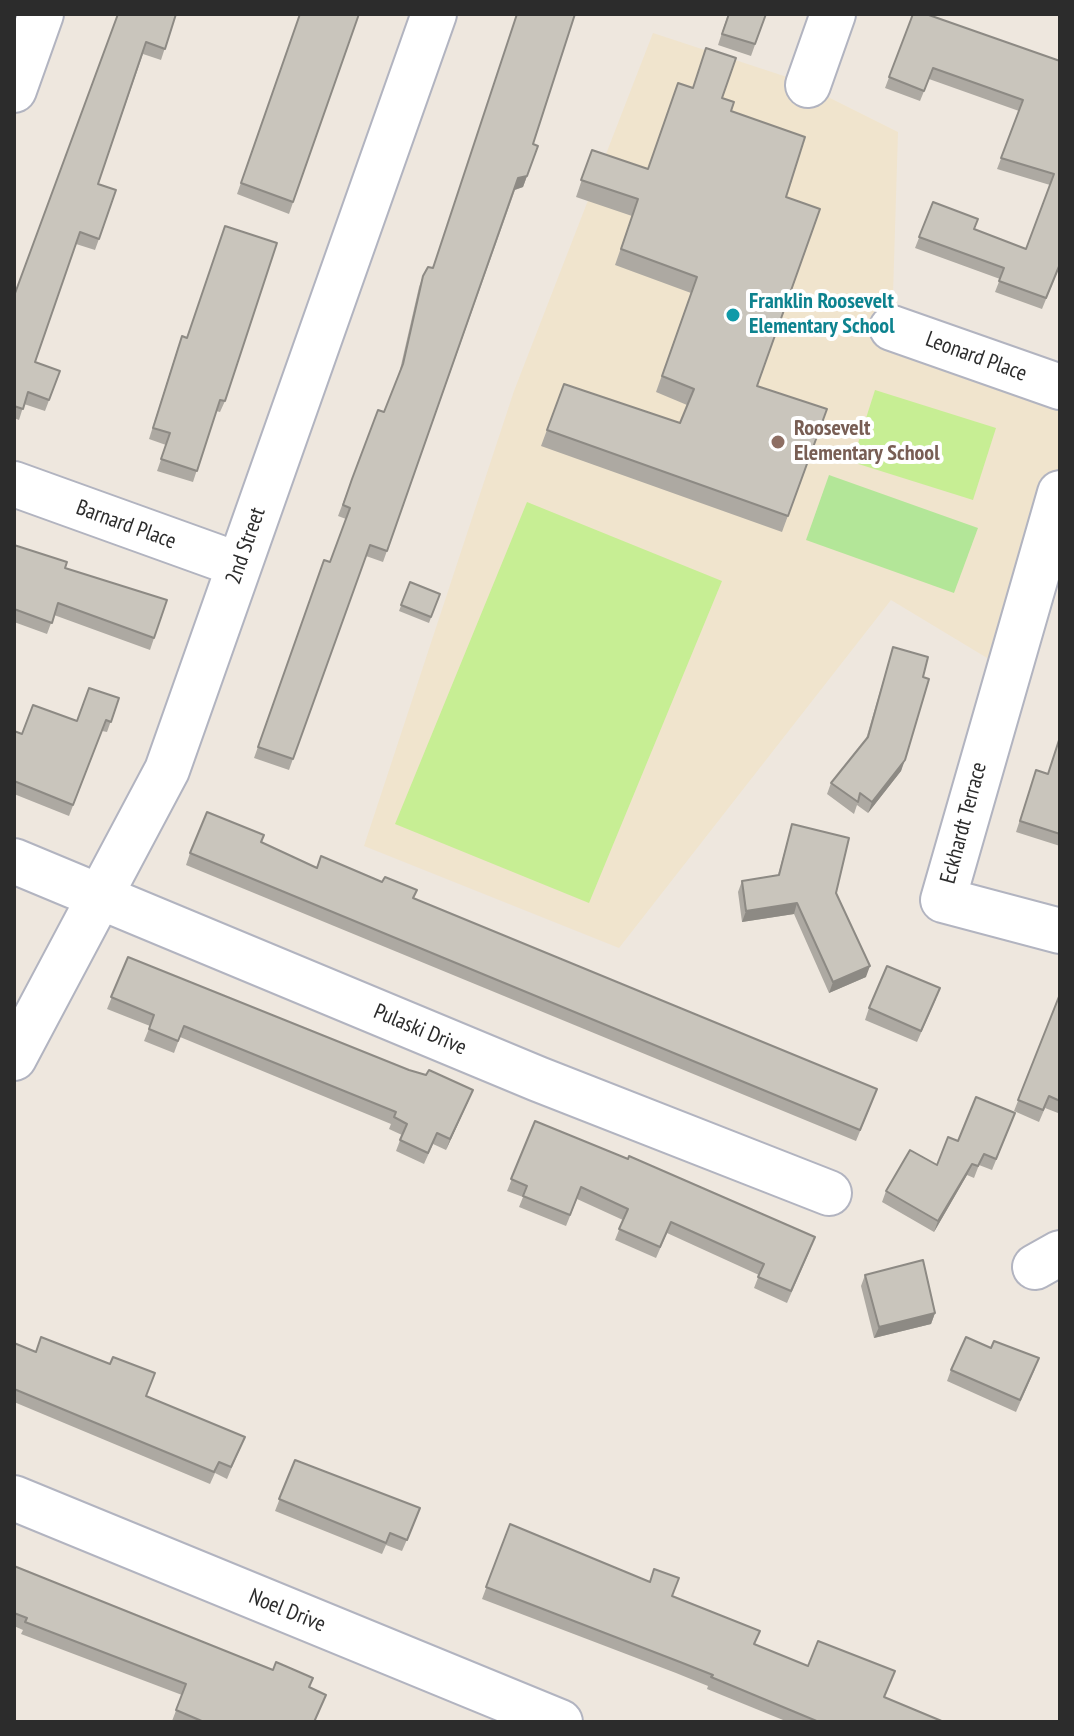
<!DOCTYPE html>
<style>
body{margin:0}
#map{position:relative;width:1074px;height:1736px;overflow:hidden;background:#eee7de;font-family:"PT Sans Narrow",sans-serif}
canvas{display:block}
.frame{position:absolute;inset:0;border:16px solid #2c2c2c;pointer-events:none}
</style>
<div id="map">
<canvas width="1074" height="1736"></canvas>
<div class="frame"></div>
</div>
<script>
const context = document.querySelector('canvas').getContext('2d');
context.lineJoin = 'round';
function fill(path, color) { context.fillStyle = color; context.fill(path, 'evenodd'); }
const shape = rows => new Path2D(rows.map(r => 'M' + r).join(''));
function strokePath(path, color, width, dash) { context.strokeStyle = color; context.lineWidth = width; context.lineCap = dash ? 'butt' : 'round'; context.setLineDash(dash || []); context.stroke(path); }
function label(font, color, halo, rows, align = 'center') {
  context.font = font + ' "PT Sans Narrow",sans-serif'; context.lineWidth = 8; context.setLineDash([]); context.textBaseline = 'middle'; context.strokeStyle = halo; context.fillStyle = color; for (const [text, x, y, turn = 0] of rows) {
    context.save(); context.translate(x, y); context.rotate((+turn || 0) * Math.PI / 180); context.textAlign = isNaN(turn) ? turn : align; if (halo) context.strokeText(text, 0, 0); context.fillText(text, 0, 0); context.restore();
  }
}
const education = shape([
 [653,33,790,78,898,132,892,327,1060,387,1060,493,1007,670,891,600,619,948,364,846,514,391]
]);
const green = shape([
 [829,475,978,528,954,593,806,540]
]);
const pitch = shape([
 [875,390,996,428,973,500,852,462],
 [527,502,722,581,589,903,395,824]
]);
const minor = shape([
 [808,85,833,14],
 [14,90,41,14],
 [892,328,1060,387],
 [14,484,239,565],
 [1060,493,943,900,1060,931],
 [14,861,538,1079,829,1193],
 [14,1058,167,770,434,14],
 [1035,1267,1060,1253],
 [14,1498,560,1722]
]);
const wall = shape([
 [176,14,161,60,143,54,98,184,99,239,95,250,76,244,35,362,60,371,45,411,24,404,19,420,14,418,14,296,108,44],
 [300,14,359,14,289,214,237,194],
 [728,14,766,14,751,56,718,45],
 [913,14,1060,61,1060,265,1042,309,995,292,1000,279,915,248,933,202,974,229,1026,249,1050,185,997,169,1019,111,929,79,920,101,885,88],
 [722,98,786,197,757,386,827,409,782,532,541,446,564,384,680,423,687,405,656,392,691,293,615,265,632,216,576,197,592,150,648,169],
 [533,144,538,146,523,187,515,190,383,562,366,556,289,770,254,758,324,560,330,562,346,519,338,516,352,479,384,412,399,374,419,287,423,276,432,268],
 [178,347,225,401,220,412,216,411,193,482,157,471,166,445,149,439],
 [14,545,65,568,167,600,150,650,54,615,47,634,14,622],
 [410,582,440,594,429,623,399,611],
 [893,647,923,677,901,771,868,813,857,805,854,814,827,794,831,783,866,739],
 [119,698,107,732,102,731,69,816,14,794,14,731,22,734,77,721],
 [1060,736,1060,846,1016,832,1036,770,1048,774],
 [792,824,836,893,866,977,829,993,794,914,742,922,738,892,742,881,778,875],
 [261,842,317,868,414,898,873,1100,856,1141,186,865,190,853],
 [128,957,409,1070,473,1090,446,1150,433,1144,424,1164,396,1151,402,1135,389,1129,391,1124,180,1037,174,1053,144,1041,150,1026,107,1009],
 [1060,994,1060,1109,1058,1113,1045,1108,1039,1122,1014,1111],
 [936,999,917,1042,865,1020,869,1008],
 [535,1121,811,1248,787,1303,754,1288,759,1275,667,1233,656,1258,615,1240,623,1220,577,1199,566,1226,519,1207,523,1197,507,1191],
 [1011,1124,992,1170,979,1165,974,1178,967,1175,934,1232,882,1202,886,1191,937,1165,958,1141],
 [865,1275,935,1313,931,1324,874,1338,861,1286],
 [14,1343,147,1396,245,1437,227,1479,215,1473,210,1484,14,1402],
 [991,1348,1035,1369,1016,1412,947,1381,951,1370],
 [295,1460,416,1519,402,1551,386,1545,382,1554,275,1511],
 [510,1524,672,1597,755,1645,944,1722,788,1722,707,1689,708,1686,676,1673,482,1599],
 [14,1566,309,1688,315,1722,172,1721,182,1695,21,1634,23,1630,14,1626]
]);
const shadedWall = shape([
 [527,176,523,187,514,190,518,178],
 [905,760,901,771,868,813,872,802],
 [797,903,794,914,742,922,746,911],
 [870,966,866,977,829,993,833,982],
 [473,1090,468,1102,446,1150,450,1139],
 [972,1164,967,1175,934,1232,938,1221],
 [935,1313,931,1324,874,1338,879,1327]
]);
const building = shape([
 [118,14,176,14,165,49,146,42,98,184,116,190,99,239,80,232,35,362,60,371,49,400,28,392,23,409,14,406,14,296,118,14],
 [300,14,359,14,293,202,241,183,300,14],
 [517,14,575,14,533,144,538,146,527,176,518,178,387,551,370,545,293,759,258,747,324,560,330,562,350,508,343,505,352,479,378,410,384,412,403,364,423,276,428,267,433,268,517,14],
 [729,14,766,14,755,44,722,34,729,14],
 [913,14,926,14,1060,61,1060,264,1046,298,999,281,1004,268,919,237,933,202,978,219,974,229,1026,249,1054,174,1001,158,1023,100,933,68,924,91,889,77,913,14],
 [706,48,736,58,722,98,734,102,731,111,805,137,786,197,820,209,757,386,827,409,788,516,547,430,564,384,680,423,694,389,662,376,697,277,621,249,638,199,581,180,592,150,648,169,678,83,693,88,706,48],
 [225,226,277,243,225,401,220,400,197,471,161,459,170,433,153,428,182,336,187,338,225,226],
 [14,545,67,562,65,568,167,600,154,638,58,603,52,623,14,609,14,545],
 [410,582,440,594,431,617,401,605,410,582],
 [893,647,928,657,923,677,929,679,905,760,872,802,860,793,858,802,831,783,868,737,893,647],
 [89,688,119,698,111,722,106,720,73,805,14,781,14,731,22,734,33,705,77,721,89,688],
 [1060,737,1060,834,1020,821,1036,770,1048,774,1060,737],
 [207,812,264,835,261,842,317,868,321,856,382,882,385,877,417,890,413,898,877,1089,860,1130,190,853,207,812],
 [792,824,849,838,836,893,870,966,833,982,797,903,746,911,742,881,779,875,792,824],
 [128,957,409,1070,426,1075,429,1070,473,1090,450,1139,437,1133,428,1153,400,1140,407,1124,394,1117,396,1112,184,1026,178,1041,149,1029,154,1015,111,997,128,957],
 [887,966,940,988,921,1031,869,1008,887,966],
 [1060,994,1060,1101,1049,1096,1043,1110,1018,1100,1060,994],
 [976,1097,1015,1113,996,1159,984,1154,978,1166,972,1164,938,1221,886,1191,910,1150,937,1165,948,1137,958,1141,976,1097],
 [535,1121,628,1159,629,1156,815,1237,791,1291,758,1277,764,1264,671,1222,660,1247,619,1229,628,1209,581,1187,570,1215,523,1196,527,1186,511,1179,535,1121],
 [923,1260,935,1313,879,1327,865,1275,923,1260],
 [41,1337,110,1364,113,1357,155,1373,146,1396,245,1437,231,1467,219,1462,214,1472,14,1389,14,1343,36,1352,41,1337],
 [966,1337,991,1348,994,1341,1039,1358,1020,1400,951,1370,966,1337],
 [295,1460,420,1508,407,1540,390,1533,386,1543,279,1499,295,1460],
 [510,1524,650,1582,654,1569,679,1578,672,1596,760,1631,754,1644,808,1666,818,1641,895,1671,884,1697,944,1722,819,1722,711,1677,713,1675,680,1662,486,1587,510,1524],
 [14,1566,273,1670,276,1662,313,1678,309,1687,326,1695,314,1722,204,1722,176,1710,186,1684,25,1622,27,1618,14,1613,14,1566]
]);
const markers = [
 [733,315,8,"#0f9aa8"],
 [778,442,8,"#8d6e63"]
];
const cultureNames = [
 ["Franklin Roosevelt",749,302],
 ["Elementary School",749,327]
];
const streetNames = [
 ["Leonard Place",976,357,20],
 ["Barnard Place",126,525,20],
 ["2nd Street",246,546,-71],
 ["Eckhardt Terrace",964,823,-75],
 ["Pulaski Drive",420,1030,23],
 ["Noel Drive",287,1611,22]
];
const educationNames = [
 ["Roosevelt",794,429],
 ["Elementary School",794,454]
];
fill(education, '#f0e4cd');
fill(green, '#b3e698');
fill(pitch, '#c7ee94');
strokePath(minor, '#b2b4c0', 48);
strokePath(minor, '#fff', 44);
fill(wall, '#ada9a2');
fill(shadedWall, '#8d8a84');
fill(building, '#c9c5bc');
strokePath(building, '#8d8a84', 2);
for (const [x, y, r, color] of markers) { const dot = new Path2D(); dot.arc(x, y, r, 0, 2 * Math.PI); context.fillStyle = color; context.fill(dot); strokePath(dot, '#fff', 3); }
label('bold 22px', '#0d838f', '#fff', cultureNames, 'left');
label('22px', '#2c2c2c', '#fff', streetNames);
label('bold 22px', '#785e54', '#fff', educationNames, 'left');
</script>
